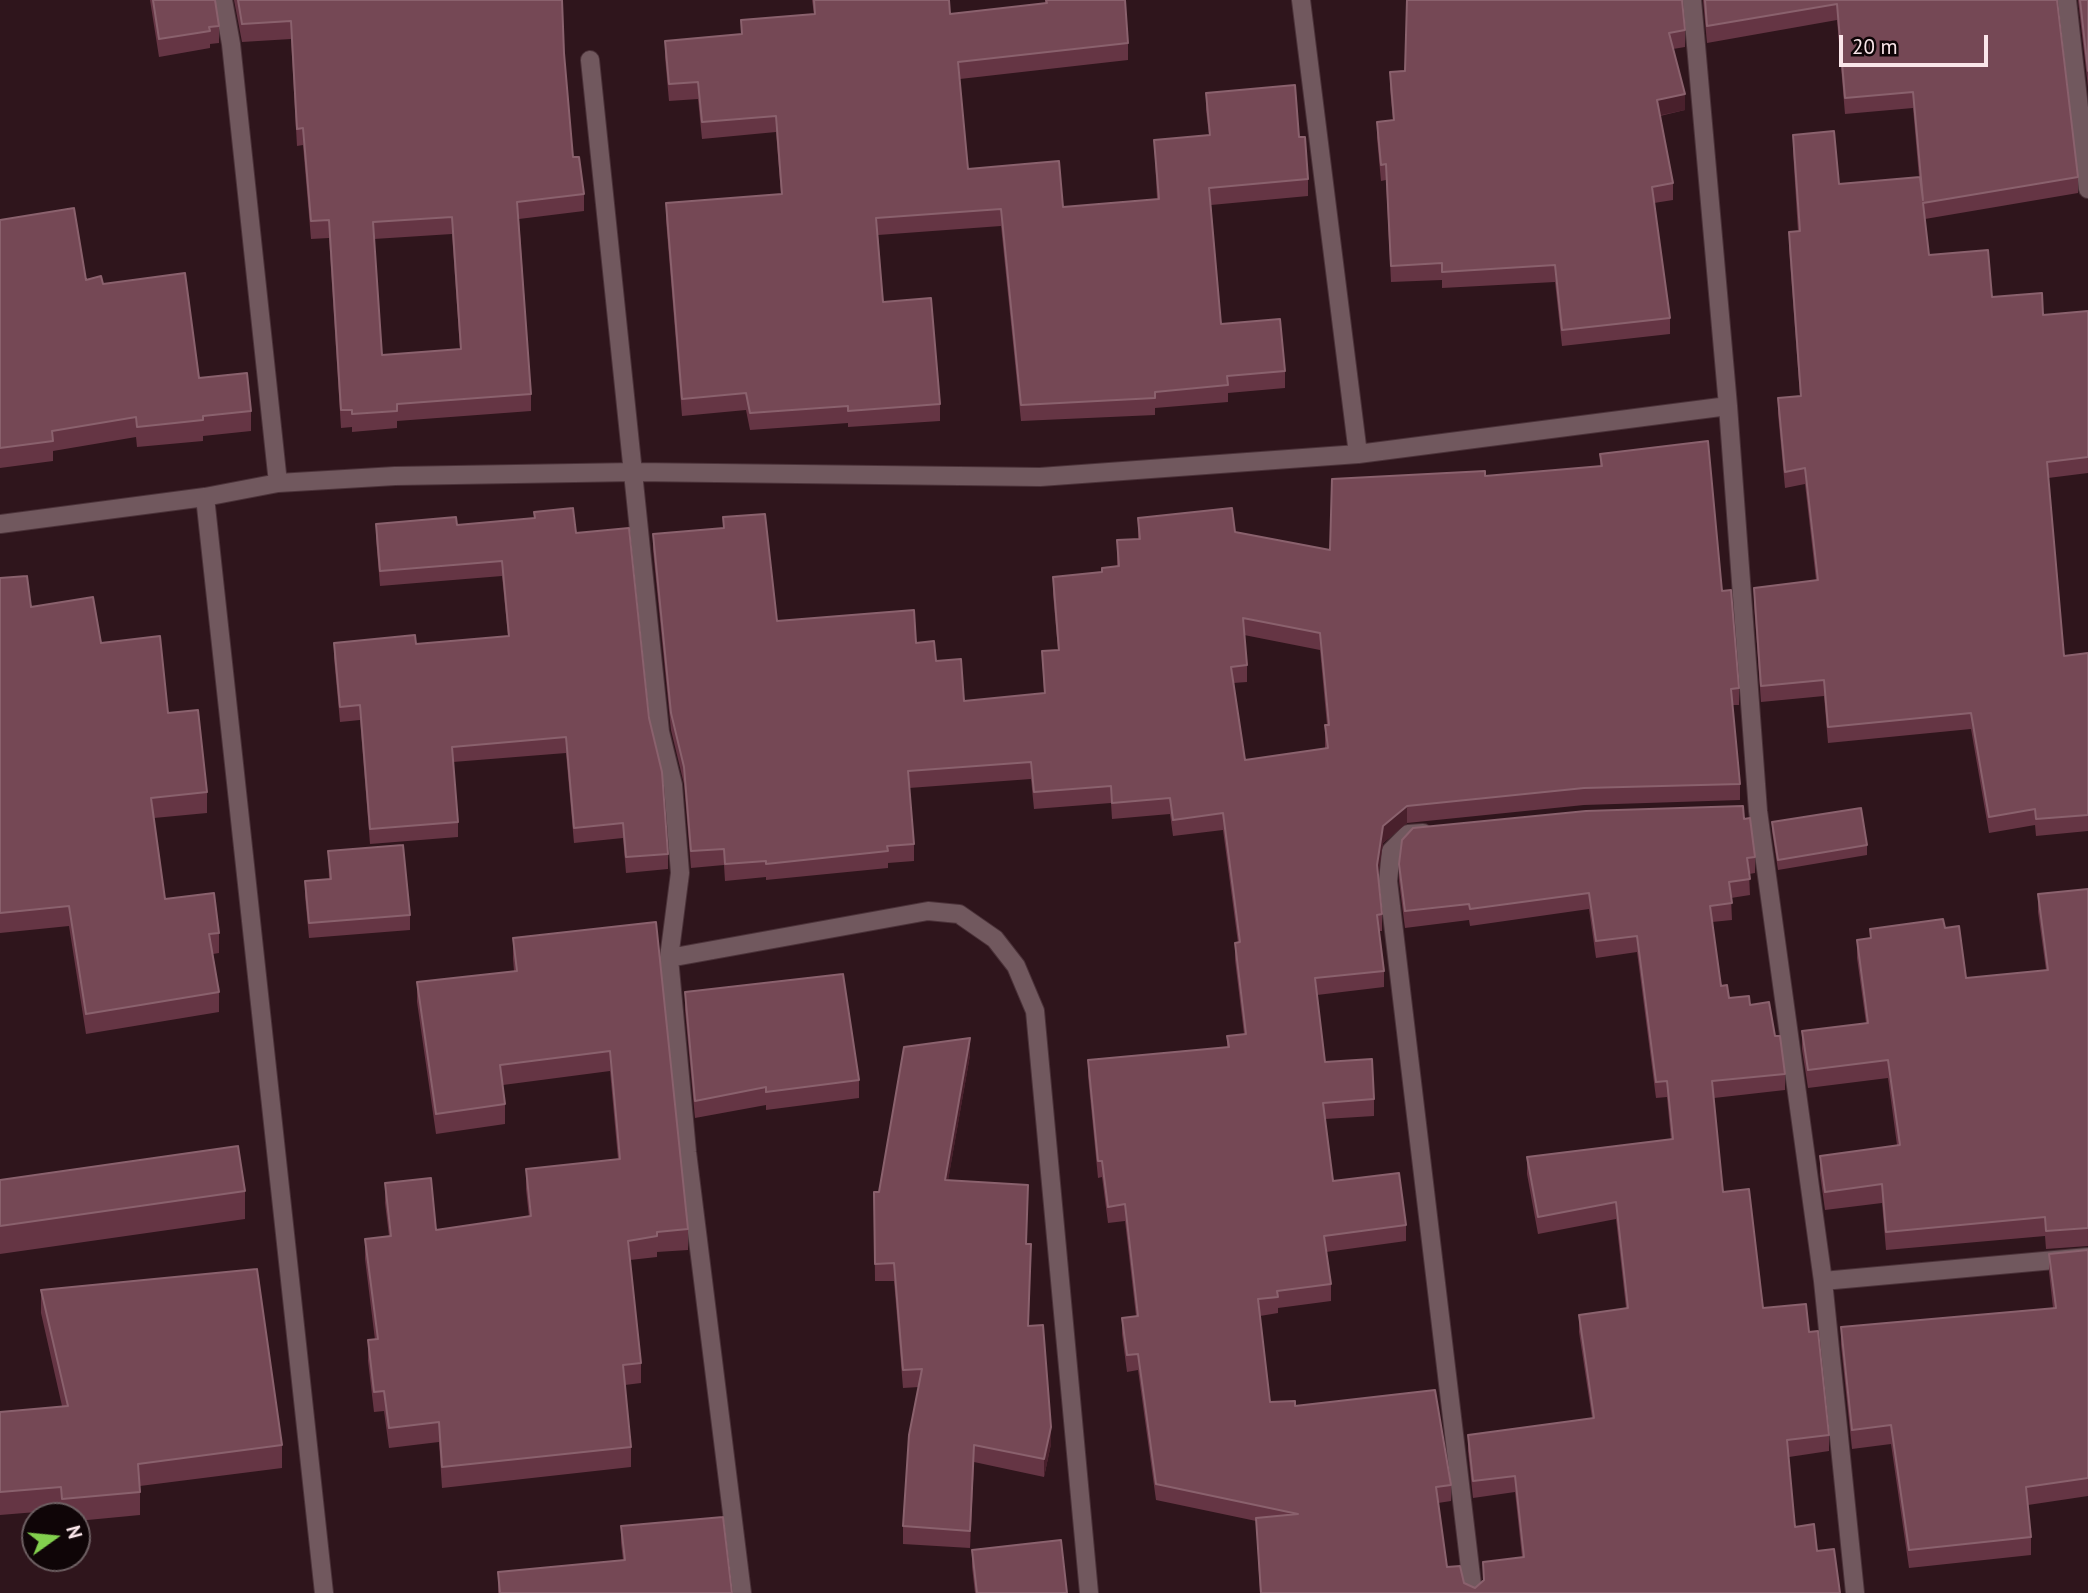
<!DOCTYPE html>
<style>
body{margin:0}
#map{position:relative;width:2088px;height:1593px;overflow:hidden;background:#2f151c;font-family:"PT Sans",sans-serif}
canvas{display:block}
.north{position:absolute;left:21px;top:1502px;width:70px;height:70px;box-sizing:border-box;background:#0f0507;border:2px solid #6d5f62;border-radius:50%;rotate:75deg;font-size:19px;font-weight:700;line-height:28px;text-align:center;color:#fae6ea}
.north::after{content:'';display:block;margin:auto;width:24px;height:32px;background:#83d04e;clip-path:polygon(50% 0,100% 100%,50% 72%,0 100%)}
.scale{position:absolute;left:1839px;top:35px;width:149px;height:32px;box-sizing:border-box;border:4px solid #fae6ea;border-top:0;padding-left:9px;font-size:21px;line-height:24px;white-space:nowrap;color:#fae6ea;-webkit-text-stroke:5px #0f0507;paint-order:stroke}
</style>
<div id="map">
<canvas width="2088" height="1593"></canvas>
<div class="north">N</div>
<div class="scale">20 m</div>
</div>
<script>
const context = document.querySelector('canvas').getContext('2d');
context.lineJoin = 'round';
const shape = rows => new Path2D(rows.map(r => 'M' + r).join(''));
function strokePath(path, color, width, dash) { context.strokeStyle = color; context.lineWidth = width; context.lineCap = dash ? 'butt' : 'round'; context.setLineDash(dash || []); context.stroke(path); }
function fill(path, color) { context.fillStyle = color; context.fill(path, 'evenodd'); }
const street = shape([
 [223,0,231,44,278,483],
 [1301,0,1358,454],
 [1692,0,1728,406,1758,811,1823,1281,1855,1593],
 [2067,0,2088,189],
 [590,60,660,732,673,785,680,873,669,958,687,1152,742,1593],
 [205,497,324,1593],
 [0,524,205,497,278,483,395,476,635,472,1040,477,1358,454,1728,406],
 [1423,833,1408,834,1391,851,1388,881,1473,1593],
 [669,958,928,911,959,914,995,939,1016,966,1035,1011,1089,1593],
 [1823,1281,2088,1257]
]);
const wall = shape([
 [150,0,215,0,219,26,219,43,210,44,210,48,159,57],
 [234,0,562,0,564,53,573,157,584,194,584,211,519,219,531,394,531,411,397,421,397,428,352,432,352,427,341,428,329,238,311,239,303,145,297,146,291,39,242,42],
 [452,234,460,349,382,355,374,239],
 [812,0,949,0,950,14,1045,4,1045,0,1125,0,1128,43,1128,60,960,79,968,169,1063,207,1157,199,1154,140,1209,135,1206,110,1206,93,1299,137,1308,179,1308,196,1211,205,1221,324,1285,371,1285,388,1228,393,1228,402,1155,408,1155,415,1021,421,1001,226,878,235,883,302,940,404,940,421,848,427,848,423,750,430,746,410,682,416,666,220,666,203,781,194,776,132,702,139,698,99,669,101,665,57,665,41,741,34,741,20,814,14],
 [1703,0,2057,0,2078,177,2078,193,1925,219,1929,255,1992,297,2043,315,2088,311,2088,473,2048,478,2064,656,2088,653,2088,831,2036,836,2035,825,1989,833,1971,729,1828,743,1824,696,1761,702,1754,604,1754,588,1816,580,1805,484,1785,488,1778,414,1778,398,1800,396,1789,249,1789,232,1798,232,1793,151,1793,135,1839,184,1919,177,1913,108,1845,114,1837,20,1707,43],
 [2078,0,2088,0,2088,87],
 [1685,30,1685,47,1673,49,1685,110,1660,116,1673,183,1673,200,1654,203,1670,318,1670,334,1562,346,1555,282,1442,288,1442,280,1391,282,1386,180,1381,181,1377,138,1377,122,1393,121,1390,89,1390,72],
 [0,220,86,280,103,284,199,378,251,411,251,431,203,436,203,441,137,447,136,437,53,451,53,461,0,468],
 [1600,454,1722,591,1739,688,1739,705,1732,705,1740,784,1740,800,1584,805,1407,823,1383,843,1378,875,1382,914,1382,931,1379,931,1384,971,1384,987,1317,995,1325,1062,1374,1099,1374,1116,1325,1119,1333,1181,1406,1225,1406,1241,1326,1252,1331,1284,1331,1301,1278,1308,1278,1313,1260,1316,1270,1402,1295,1406,1451,1485,1451,1501,1438,1503,1447,1567,1464,1583,1475,1588,1483,1581,1483,1562,1522,1557,1515,1492,1473,1498,1468,1451,1468,1435,1592,1418,1579,1332,1579,1315,1626,1308,1616,1219,1538,1234,1527,1174,1527,1157,1671,1140,1667,1097,1656,1098,1637,952,1596,958,1589,909,1470,926,1469,920,1405,928,1399,881,1399,864,1744,819,1755,857,1755,873,1749,874,1750,895,1731,898,1732,920,1712,922,1721,986,1729,998,1750,1005,1775,1036,1785,1074,1785,1090,1714,1098,1723,1192,1763,1308,1809,1332,1829,1435,1829,1451,1789,1457,1795,1527,1817,1551,1840,1593,1260,1593,1256,1521,1156,1500,1138,1370,1127,1372,1122,1334,1122,1318,1136,1316,1125,1221,1108,1223,1102,1177,1098,1178,1088,1076,1088,1060,1227,1047,1227,1036,1244,1034,1235,960,1235,943,1238,943,1223,830,1173,836,1170,814,1112,819,1111,803,1034,809,1031,779,909,788,914,844,914,861,888,863,888,868,766,880,766,877,725,881,724,865,691,868,684,784,671,730,653,550,653,534,723,528,723,517,777,621,916,643,936,661,964,701,1044,694,1042,651,1058,650,1053,594,1053,577,1102,572,1117,566,1117,540,1138,539,1138,518,1235,532,1330,550,1485,476,1600,466],
 [1244,635,1320,650,1327,725,1325,725,1325,748,1245,760,1233,683,1247,682,1247,665],
 [376,524,457,525,576,533,649,718,668,854,668,869,626,873,623,838,574,843,566,753,453,762,458,822,458,837,370,844,360,720,340,722,334,658,334,643,416,644,508,636,502,576,380,586,376,539],
 [0,578,31,607,101,643,168,713,207,792,207,813,154,818,165,899,219,933,219,953,213,954,219,992,219,1012,86,1034,69,926,0,933],
 [1772,822,1867,845,1867,855,1778,870,1772,831],
 [328,851,410,915,410,930,309,938,305,896,305,881,329,879],
 [2088,889,2088,1246,2046,1249,2045,1236,1886,1250,1882,1203,1825,1210,1820,1174,1820,1156,1897,1145,1888,1078,1808,1088,1802,1049,1802,1031,1866,1023,1857,958,1857,940,1870,938,1870,929,1945,928,1966,978,2046,970,2038,912,2038,894],
 [656,922,688,1229,688,1250,657,1252,657,1257,630,1260,641,1363,641,1383,625,1385,631,1447,631,1467,442,1488,439,1442,389,1448,384,1411,374,1412,368,1361,368,1340,375,1340,365,1259,365,1239,389,1236,385,1203,385,1183,436,1230,529,1217,526,1189,526,1169,618,1159,610,1071,503,1085,505,1104,505,1124,436,1134,417,1002,417,982,514,971,513,959,513,938],
 [685,992,859,1080,859,1098,766,1110,766,1105,695,1118,685,1010],
 [970,1055,948,1180,1028,1203,1026,1244,1029,1326,1051,1444,1044,1477,974,1462,970,1548,903,1544,903,1526,919,1387,903,1388,894,1281,875,1281,874,1192,879,1192],
 [0,1180,245,1191,245,1219,0,1254],
 [2088,1250,2088,1496,2028,1505,2031,1537,2031,1555,1909,1568,1891,1444,1852,1449,1841,1345,1841,1327,2053,1308,2049,1272,2049,1254],
 [41,1290,282,1445,282,1468,140,1486,140,1515,77,1521,77,1516,62,1516,61,1510,0,1515,0,1412,62,1406,41,1313],
 [621,1526,732,1593,498,1593,498,1572,623,1560,621,1543],
 [972,1550,1067,1593,975,1593,972,1567]
]);
const shadedWall = shape([
 [1685,94,1685,110,1657,116,1657,100],
 [1407,806,1407,823,1383,843,1377,882,1377,865,1383,826],
 [970,1038,970,1055,945,1198,945,1180],
 [1051,1427,1051,1444,1044,1477,1044,1459],
 [974,1445,974,1462,970,1548,970,1531]
]);
const building = shape([
 [153,0,215,0,219,26,209,27,210,31,159,39,153,0],
 [238,0,562,0,564,53,573,157,579,157,584,194,517,202,531,394,397,404,397,411,352,414,352,410,341,410,329,220,311,221,303,128,297,129,291,21,242,24,238,0],
 [452,217,461,349,382,355,373,222,452,217],
 [814,0,949,0,950,14,1047,3,1046,0,1125,0,1128,43,958,62,968,169,1059,161,1063,207,1159,199,1154,140,1210,135,1206,93,1295,85,1299,137,1305,137,1308,179,1209,188,1221,324,1280,319,1285,371,1227,376,1228,385,1155,392,1155,398,1021,405,1001,209,876,218,883,302,931,298,940,404,848,411,848,406,750,413,746,393,682,399,666,203,782,194,776,116,702,122,698,82,669,84,665,41,742,34,741,20,815,14,814,0],
 [1407,0,1682,0,1685,30,1669,33,1685,94,1657,100,1673,183,1652,187,1670,318,1562,330,1555,265,1442,272,1442,263,1391,266,1386,164,1381,165,1377,122,1394,120,1390,72,1405,71,1407,0],
 [1705,0,2057,0,2078,177,1923,203,1929,255,1988,250,1992,297,2042,293,2043,315,2088,311,2088,457,2047,462,2064,656,2088,653,2088,815,2036,819,2035,809,1989,817,1971,713,1828,727,1824,680,1761,686,1754,588,1818,580,1805,468,1785,472,1778,398,1801,396,1789,232,1800,231,1793,135,1834,131,1839,184,1920,177,1923,200,1913,92,1845,98,1837,4,1707,26,1705,0],
 [2080,0,2088,0,2088,71,2080,0],
 [74,208,86,280,101,276,103,284,185,273,199,378,247,373,251,411,203,416,203,420,137,427,136,417,52,431,53,441,0,448,0,220,74,208],
 [1708,441,1722,591,1731,590,1739,688,1731,689,1740,784,1584,788,1407,806,1383,826,1377,865,1382,914,1377,915,1384,971,1315,978,1325,1062,1372,1059,1374,1099,1323,1103,1333,1181,1399,1173,1406,1225,1324,1236,1331,1284,1277,1291,1278,1297,1258,1299,1270,1402,1295,1401,1295,1406,1435,1390,1451,1485,1436,1487,1447,1567,1460,1566,1464,1583,1475,1588,1484,1580,1483,1562,1524,1557,1515,1476,1473,1481,1468,1435,1594,1418,1579,1315,1628,1308,1616,1202,1538,1217,1527,1157,1673,1139,1667,1081,1656,1082,1637,936,1596,941,1589,893,1470,909,1469,904,1405,911,1399,864,1402,840,1413,828,1586,811,1743,806,1744,819,1750,818,1755,857,1747,858,1750,879,1729,882,1732,903,1710,906,1721,986,1727,985,1729,998,1749,996,1750,1005,1769,1002,1775,1036,1780,1036,1785,1074,1712,1081,1723,1192,1749,1189,1763,1308,1806,1304,1809,1332,1818,1331,1829,1435,1787,1440,1795,1527,1814,1524,1817,1551,1834,1549,1840,1593,1261,1593,1256,1518,1298,1514,1156,1484,1138,1354,1127,1355,1122,1318,1138,1316,1125,1204,1108,1207,1102,1161,1098,1161,1088,1060,1229,1047,1227,1036,1246,1034,1235,943,1240,942,1223,813,1173,820,1170,798,1112,803,1111,786,1034,792,1031,762,908,771,914,844,887,846,888,851,766,864,766,861,725,864,724,849,691,851,684,767,671,713,653,534,724,528,723,517,765,514,777,621,914,610,916,643,934,641,936,661,961,659,964,701,1045,693,1042,651,1059,650,1053,577,1102,572,1102,568,1119,566,1117,540,1140,539,1138,518,1232,508,1235,532,1330,550,1332,479,1485,471,1485,476,1602,466,1600,454,1708,441],
 [1243,618,1320,633,1329,725,1325,725,1328,748,1245,760,1231,667,1247,665,1243,618],
 [573,508,576,533,629,528,649,718,662,772,668,854,626,857,623,823,574,828,566,737,452,747,458,822,370,829,360,705,340,707,334,643,415,635,416,644,509,636,502,561,380,571,376,524,456,517,457,525,535,518,534,512,573,508],
 [27,576,31,607,93,597,101,643,160,636,168,713,198,710,207,792,151,798,165,899,214,893,219,933,209,934,219,992,86,1014,69,906,0,913,0,578,27,576],
 [1861,808,1867,845,1778,860,1772,822,1861,808],
 [403,845,410,915,309,923,305,881,331,879,328,851,403,845],
 [2088,889,2088,1228,2046,1231,2045,1217,1886,1232,1882,1184,1825,1192,1820,1156,1900,1145,1888,1060,1808,1070,1802,1031,1868,1023,1857,940,1871,938,1870,929,1943,919,1945,928,1959,926,1966,978,2048,970,2038,894,2088,889],
 [656,922,688,1229,657,1232,657,1236,628,1241,641,1363,623,1365,631,1447,442,1467,439,1422,389,1428,384,1391,374,1392,368,1340,378,1339,365,1239,391,1236,385,1183,431,1178,436,1230,531,1216,526,1169,620,1159,610,1051,500,1065,505,1104,436,1114,417,982,517,971,513,938,656,922],
 [843,974,859,1080,766,1092,766,1087,695,1101,685,992,843,974],
 [970,1038,945,1180,1028,1185,1026,1244,1031,1244,1028,1326,1043,1325,1051,1427,1044,1459,974,1445,970,1531,903,1526,909,1435,922,1369,903,1370,894,1263,875,1264,874,1192,879,1192,904,1047,970,1038],
 [238,1146,245,1191,0,1226,0,1180,238,1146],
 [2088,1250,2088,1478,2026,1487,2031,1537,1909,1550,1891,1425,1852,1430,1841,1327,2056,1308,2049,1254,2088,1250],
 [257,1269,282,1445,138,1464,140,1492,62,1499,61,1487,0,1492,0,1412,68,1406,41,1290,257,1269],
 [723,1517,732,1593,500,1593,498,1572,625,1560,621,1526,723,1517],
 [1061,1540,1067,1593,977,1593,972,1550,1061,1540]
]);
strokePath(street, '#4b3239', 20);
strokePath(street, '#71585e', 18);
fill(wall, '#653544');
fill(shadedWall, '#49202c');
fill(building, '#754855');
strokePath(building, '#8a616d', 2);
</script>
